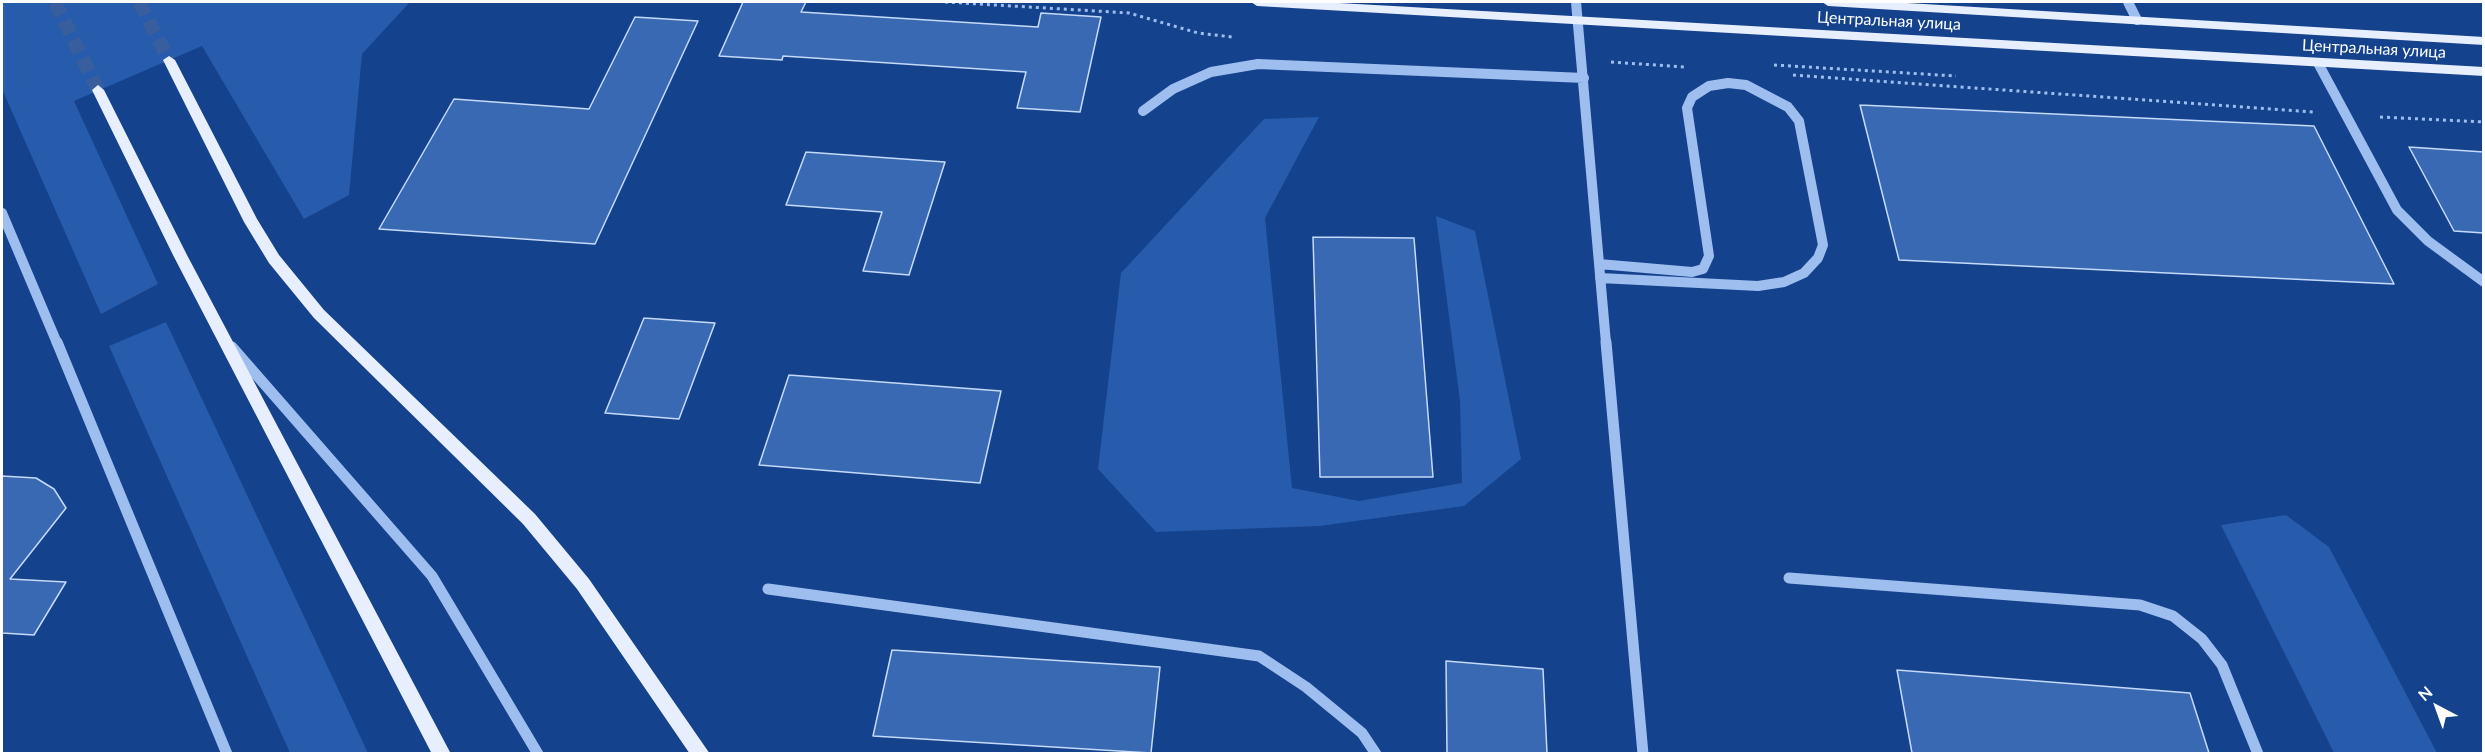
<!DOCTYPE html>
<meta charset="utf-8">
<style>
body{margin:0}
#map{position:relative;width:2485px;height:755px;overflow:hidden;background:#15428c;font-family:Lato,sans-serif}
canvas{display:block}
.frame{position:absolute;inset:0;border:3px solid #fff;pointer-events:none}
.north{position:absolute;left:2407px;top:677px;width:60px;height:60px;-webkit-text-stroke:4px #15428c;paint-order:stroke;rotate:319deg;font-size:16px;font-weight:700;line-height:24px;text-align:center;color:#fff}
.north::after{content:'';display:block;margin:auto;width:21px;height:27px;background:#fff;clip-path:polygon(50% 0,100% 100%,50% 72%,0 100%)}
</style>
<div id="map">
<canvas width="2485" height="755"></canvas>
<div class="frame"></div>
<div class="north">N</div>
</div>
<script>
const context = document.querySelector('canvas').getContext('2d');
context.lineJoin = 'round';
function fill(path, color) { context.fillStyle = color; context.fill(path, 'evenodd'); }
const shape = rows => new Path2D(rows.map(r => 'M' + r).join(''));
function strokePath(path, color, width, dash) { context.strokeStyle = color; context.lineWidth = width; context.lineCap = dash ? 'butt' : 'round'; context.setLineDash(dash || []); context.stroke(path); }
function label(font, color, halo, rows, align = 'center') {
  context.font = font + ' Lato,sans-serif'; context.lineWidth = 4.5; context.setLineDash([]); context.textBaseline = 'middle'; context.strokeStyle = halo; context.fillStyle = color; for (const [text, x, y, turn = 0] of rows) {
    context.save(); context.translate(x, y); context.rotate((+turn || 0) * Math.PI / 180); context.textAlign = isNaN(turn) ? turn : align; if (halo) context.strokeText(text, 0, 0); context.fillText(text, 0, 0); context.restore();
  }
}
const green = shape([
 [2,2,410,2,362,54,349,195,304,219,202,46,74,101,158,284,101,314,2,89],
 [1319,117,1265,218,1292,488,1359,501,1462,483,1460,401,1436,216,1475,231,1521,459,1464,506,1320,526,1156,532,1098,469,1121,273,1264,119],
 [166,322,368,753,290,753,109,346],
 [2286,515,2329,547,2437,753,2334,753,2221,525]
]);
const building = shape([
 [743,2,806,2,801,12,1038,27,1041,13,1101,17,1080,112,1017,108,1026,72,783,56,782,60,719,56,743,2],
 [635,17,698,21,595,244,379,229,454,99,589,109,635,17],
 [1860,105,2314,126,2394,284,1899,260,1860,105],
 [2409,147,2484,152,2484,233,2454,231,2409,147],
 [806,152,945,162,909,275,863,271,882,212,786,205,806,152],
 [1313,237,1414,238,1433,477,1320,477,1313,237],
 [644,318,715,323,679,419,605,413,644,318],
 [789,375,1001,391,980,483,759,465,789,375],
 [2,476,36,478,54,489,66,508,10,579,66,582,34,635,2,633,2,476],
 [892,650,1160,667,1151,753,873,736,892,650],
 [1446,661,1543,669,1547,753,1447,753,1446,661],
 [1897,670,2190,693,2209,753,1912,753,1897,670]
]);
const majorTunnel = shape([
 [55,2,98,90],
 [139,2,169,60]
]);
const path = shape([
 [945,2,1129,13,1198,33,1232,37],
 [1611,62,1684,67],
 [1774,65,1956,76],
 [1793,75,2313,112],
 [2380,117,2484,122]
]);
const minorFar1 = shape([
 [1576,2,1606,343],
 [2128,2,2137,20],
 [2318,63,2397,210,2428,241,2484,282],
 [1143,111,1173,89,1211,72,1258,64,1584,78],
 [2,213,57,343],
 [1599,264,1692,272,1703,269,1709,256,1687,108,1692,97,1709,86,1728,83,1746,85,1788,107,1799,121,1823,245,1818,258,1804,273,1784,282,1758,286,1600,278]
]);
const minor = shape([
 [57,342,227,754],
 [1606,342,1643,754],
 [232,347,432,576,538,754],
 [1789,578,2140,605,2173,616,2202,639,2222,665,2258,754],
 [768,589,1259,656,1306,687,1362,733,1376,754]
]);
const major = shape([
 [1251,2,1321,2,2484,67,2484,76,1257,6,1251,2],
 [1822,2,1890,2,2484,37,2484,45,1828,6,1822,2],
 [169,56,175,60,257,219,279,255,324,310,535,514,589,579,710,754,690,754,577,589,523,524,314,318,269,263,244,222,163,60,169,56],
 [98,85,104,90,187,255,451,754,432,754,173,255,92,90,98,85]
]);
const streetNames = [
 ["Центральная улица",1889,21,3],
 ["Центральная улица",2374,49,3]
];
fill(green, '#275bab');
fill(building, '#3969b3');
strokePath(building, '#c5dafb', 1.5);
strokePath(majorTunnel, '#385e9d', 14, [14, 7]);
strokePath(path, '#9ebef0', 3, [3, 4]);
strokePath(minorFar1, '#9ebef0', 10);
strokePath(minor, '#9ebef0', 11);
fill(major, '#e7efff');
label('16px', '#fff', '#15428c', streetNames);
</script>
